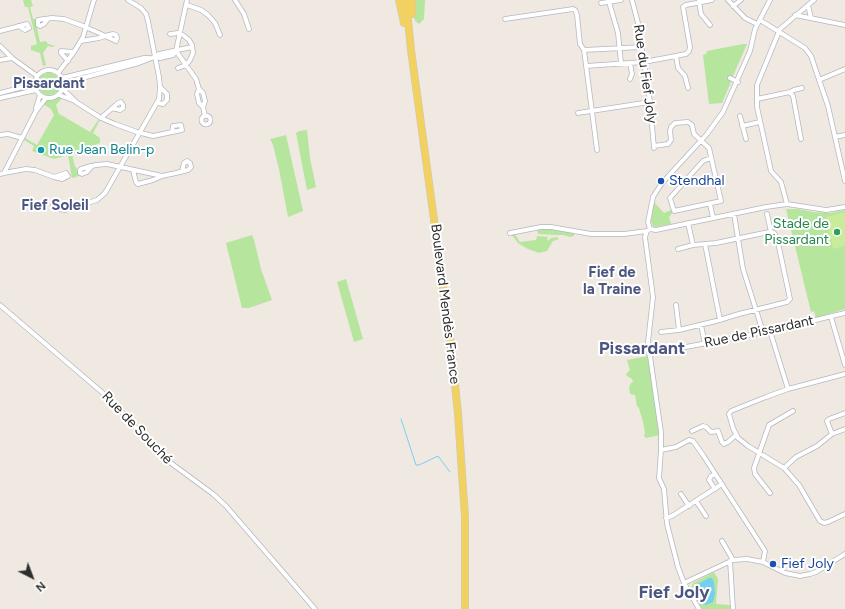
<!DOCTYPE html>
<meta charset="utf-8">
<style>
body{margin:0}
#map{position:relative;width:845px;height:609px;overflow:hidden;background:#efe9e1;font-family:Figtree,sans-serif}
canvas{display:block}
.north{position:absolute;left:12px;top:557px;width:40px;height:40px;-webkit-text-stroke:3px #fff;paint-order:stroke;rotate:138deg;font-size:11px;font-weight:700;line-height:16px;text-align:center;color:#2e2e2e}
.north::after{content:'';display:block;margin:auto;width:14px;height:18px;background:#2e2e2e;clip-path:polygon(50% 0,100% 100%,50% 72%,0 100%)}
</style>
<div id="map">
<canvas width="845" height="609"></canvas>
<div class="north">N</div>
</div>
<script>
const context = document.querySelector('canvas').getContext('2d');
context.lineJoin = 'round';
function fill(path, color) { context.fillStyle = color; context.fill(path, 'evenodd'); }
const shape = rows => new Path2D(rows.map(r => 'M' + r).join(''));
function strokePath(path, color, width, dash) { context.strokeStyle = color; context.lineWidth = width; context.lineCap = dash ? 'butt' : 'round'; context.setLineDash(dash || []); context.stroke(path); }
function label(font, color, halo, rows, align = 'center') {
  context.font = font + ' Figtree,sans-serif'; context.lineWidth = 4; context.setLineDash([]); context.textBaseline = 'middle'; context.strokeStyle = halo; context.fillStyle = color; for (const [text, x, y, turn = 0] of rows) {
    context.save(); context.translate(x, y); context.rotate((+turn || 0) * Math.PI / 180); context.textAlign = isNaN(turn) ? turn : align; if (halo) context.strokeText(text, 0, 0); context.fillText(text, 0, 0); context.restore();
  }
}
const green = shape([
 [23,0,31,0,33,6,30,7,33,19,35,19,40,42,46,41,48,44,55,46,53,47,48,46,43,53,46,65,43,66,40,53,31,50,31,46,37,44,28,7,25,7],
 [414,0,425,0,424,19,419,24,415,21,414,18],
 [743,44,747,44,733,76,730,76,728,79,731,82,722,103,709,104,703,55,706,54,707,51],
 '38 84a11 11 0 1 1 22 0a11 11 0 1 1-22 0Z',
 [60,96,62,98,56,105,59,114,61,115,90,132,99,119,100,120,93,133,100,138,100,143,92,146,92,148,72,154,75,167,76,167,79,176,72,178,68,155,54,159,32,151,34,146,24,140,25,138,37,145,54,115,51,109,43,104,46,100,55,99],
 [307,130,310,158,316,187,307,190,296,133,299,131],
 [286,135,303,211,288,217,279,169,273,145,270,139],
 [654,202,664,213,671,210,672,213,669,217,671,224,655,227,653,226,651,221],
 [786,209,798,209,813,212,830,213,845,210,845,309,816,318,814,311,811,312],
 [558,228,574,233,574,236,570,237,564,235,556,235,538,234,537,229,540,229],
 [514,233,520,242,536,240,537,236,548,237,547,239,548,241,551,238,557,237,559,239,553,241,547,251,539,253,528,249,518,243,511,234],
 [252,235,254,240,261,269,272,300,249,308,242,308,226,243],
 [346,279,363,339,354,342,337,282],
 [648,356,660,435,646,438,644,436,645,433,643,422,639,408,637,406,635,395,630,394,629,387,631,383,633,382,632,379,627,376,626,374,630,370,627,360],
 [714,572,718,579,716,604,731,605,732,609,702,609,690,589,693,583]
]);
const pitch = shape([
 [845,212,845,246,833,249,826,217]
]);
const water = shape([
 [709,578,712,578,714,582,715,594,713,602,706,605,703,604,695,588,696,585]
]);
const stream = shape([
 [401,419,416,465,419,465,438,456,450,472]
]);
const street = shape([
 [235,0,244,14,249,29],
 [632,0,638,23,650,102,654,148],
 [728,0,745,18,757,24],
 [699,1,701,14,710,25],
 [609,2,618,33,621,63],
 [601,3,621,0],
 [187,5,201,10,208,15,215,23,220,35],
 [808,5,811,18],
 [733,6,741,0],
 [795,15,845,25],
 [48,19,44,24,40,26,38,25,38,20,44,19,52,18,64,19,83,26,99,33,105,36,114,40,116,41,117,38,116,35,113,34,105,36,99,38,81,41],
 [505,19,573,9,575,10,577,15,580,44,584,50,642,47],
 [760,20,805,48,811,56,828,106,845,181],
 [0,31,27,24,29,28,25,30,19,26],
 [170,34,178,33,183,35,189,40,192,45,193,53,190,60,186,65,178,68],
 [0,46,12,58,37,76],
 [584,50,597,150],
 [176,51,196,79,199,89,203,93,205,101,203,107,205,116],
 [676,56,678,68,685,76,688,88],
 [156,57,160,58,173,55,176,51,187,0],
 [0,60,12,58],
 [68,61,61,53,61,51,74,52],
 [630,63,632,74,630,79],
 [586,66,644,62,686,54,689,51,690,47,683,7,686,5,712,0],
 '35 84a14 14 0 1 1 28 0a14 14 0 1 1-28 0Z',
 [58,73,74,52,83,37,94,0],
 [62,78,144,58,149,58],
 [730,78,738,82],
 [819,80,845,69],
 [63,83,139,63,154,57,159,54,192,47],
 [63,89,76,102,101,118,115,124,137,132,153,136,182,130,181,125,173,126,172,132],
 [199,89,197,94,199,103,203,107],
 [790,92,793,96,801,139],
 [0,93,35,84],
 [59,95,75,101],
 [0,98,36,90],
 [757,99,790,92,794,90,802,88],
 [158,103,163,104,167,100,167,94,160,87],
 [36,108,40,95],
 [578,113,650,102],
 '201.5 120a4.5 4.5 0 1 1 9 0a4.5 4.5 0 1 1-9 0Z',
 [740,116,746,139],
 [101,118,118,103,121,102,123,105,123,108,120,110,112,108],
 [742,126,760,122],
 [0,135,8,134,22,138],
 [835,137,845,135],
 [654,146,668,144,671,140,670,131,671,127,675,123,688,122,692,125,694,134,709,148,721,201,674,211,670,198,703,161,711,158],
 [92,166,87,172,82,174,80,173,80,170,81,169,91,166,92,166,96,165,107,164,162,176,176,173,188,170,191,167,190,163,187,161,184,163,182,171],
 [133,170,136,182,138,184,153,180,162,176],
 [4,173,26,169,35,170,54,177,66,173,68,176,62,179,54,177],
 [0,174,4,173,36,111,46,98],
 [710,204,713,218],
 [787,204,781,182,771,171,757,107,757,85,780,29,814,0],
 [65,210,58,204,53,204,53,207,54,208,65,210,97,200,105,193,159,99,160,87,159,77,148,21,146,14,141,8,128,0],
 [734,214,743,269,763,332],
 [767,214,771,232],
 [650,229,648,222,653,197,662,183,707,134,723,112,750,51,755,29,770,0],
 [647,231,645,237,653,297,648,342,661,432,661,450,659,478,664,489,667,524,678,567,684,583,699,609],
 [510,233,541,227,551,227,591,234,624,234,647,231,650,229,656,230,766,207,787,204,826,210,845,207],
 [777,243,791,240],
 [705,244,720,320],
 [678,249,693,245,688,223],
 [0,305,111,400,160,455,213,494,226,506,315,609],
 [676,305,679,330],
 [831,317,845,365],
 [701,325,705,344],
 [770,331,788,389],
 [661,332,679,330,716,321,739,314,787,302,790,299,777,238,774,233,769,232,716,243,693,245],
 [649,354,770,331,845,313],
 [845,374,788,389,766,397,731,411,729,414,733,428,738,438,748,446,784,468,799,485,820,521,824,523,828,522,845,514],
 [845,413,829,419,827,421,832,434,845,429],
 [692,431,703,426,706,427,711,432,718,431,722,442,724,444,728,442,736,435],
 [661,450,676,447,689,440,693,441,703,455,765,551,763,562],
 [784,468,796,457,817,446,832,434],
 [715,489,709,480,711,476,715,474],
 [770,493,755,474,754,468,769,425,793,411],
 [681,494,689,506],
 [696,501,706,516],
 [666,518,672,516,722,484],
 [722,541,733,560],
 [730,561,733,609],
 [684,583,733,560,747,559,763,562,785,573,800,576,810,574,816,572,845,554]
]);
const primary = shape([
 [399,0,404,23],
 [406,0,411,50,451,345,458,414,465,517,465,609],
 [412,14,412,0]
]);
const markers = [
 [41,150,4,"#0f9aa8"],
 [661,181,4,"#1a4fb4"],
 [837,232,4,"#2e9e5b"],
 [773,564,4,"#1a4fb4"]
];
const streetNames = [
 ["Rue du Fief Joly",645,74,82],
 ["Boulevard Mendès France",445,304,83],
 ["Rue de Pissardant",759,332,-12],
 ["Rue de Souché",137,428,46]
];
const cultureNames = [
 ["Rue Jean Belin-p",49,150]
];
const transitNames = [
 ["Stendhal",669,181],
 ["Fief Joly",781,564]
];
const leisureNames = [
 ["Stade de",829,224],
 ["Pissardant",829,240]
];
const neighbourhoodNames = [
 ["Pissardant",49,84],
 ["Fief Soleil",55,206],
 ["Fief de",612,273],
 ["la Traine",612,290]
];
const districtNames = [
 ["Pissardant",642,349],
 ["Fief Joly",674,593]
];
fill(green, '#b6e59e');
fill(pitch, '#c9ec9a');
fill(water, '#75cff0');
strokePath(stream, '#75cff0', 1);
strokePath(street, '#b4b7c1', 5.5);
strokePath(primary, '#c9c9c9', 8);
strokePath(street, '#fff', 4);
strokePath(primary, '#f2d163', 7);
for (const [x, y, r, color] of markers) { const dot = new Path2D(); dot.arc(x, y, r, 0, 2 * Math.PI); context.fillStyle = color; context.fill(dot); strokePath(dot, '#fff', 1.5); }
label('14px', '#2e2e2e', '#fff', streetNames);
label('14px', '#0d838f', '#fff', cultureNames, 'left');
label('14px', '#164399', '#fff', transitNames, 'left');
label('14px', '#27864d', '#fff', leisureNames, 'right');
label('bold 15px', '#4d5680', '#fff', neighbourhoodNames);
label('bold 18px', '#4d5680', '#fff', districtNames);
</script>
